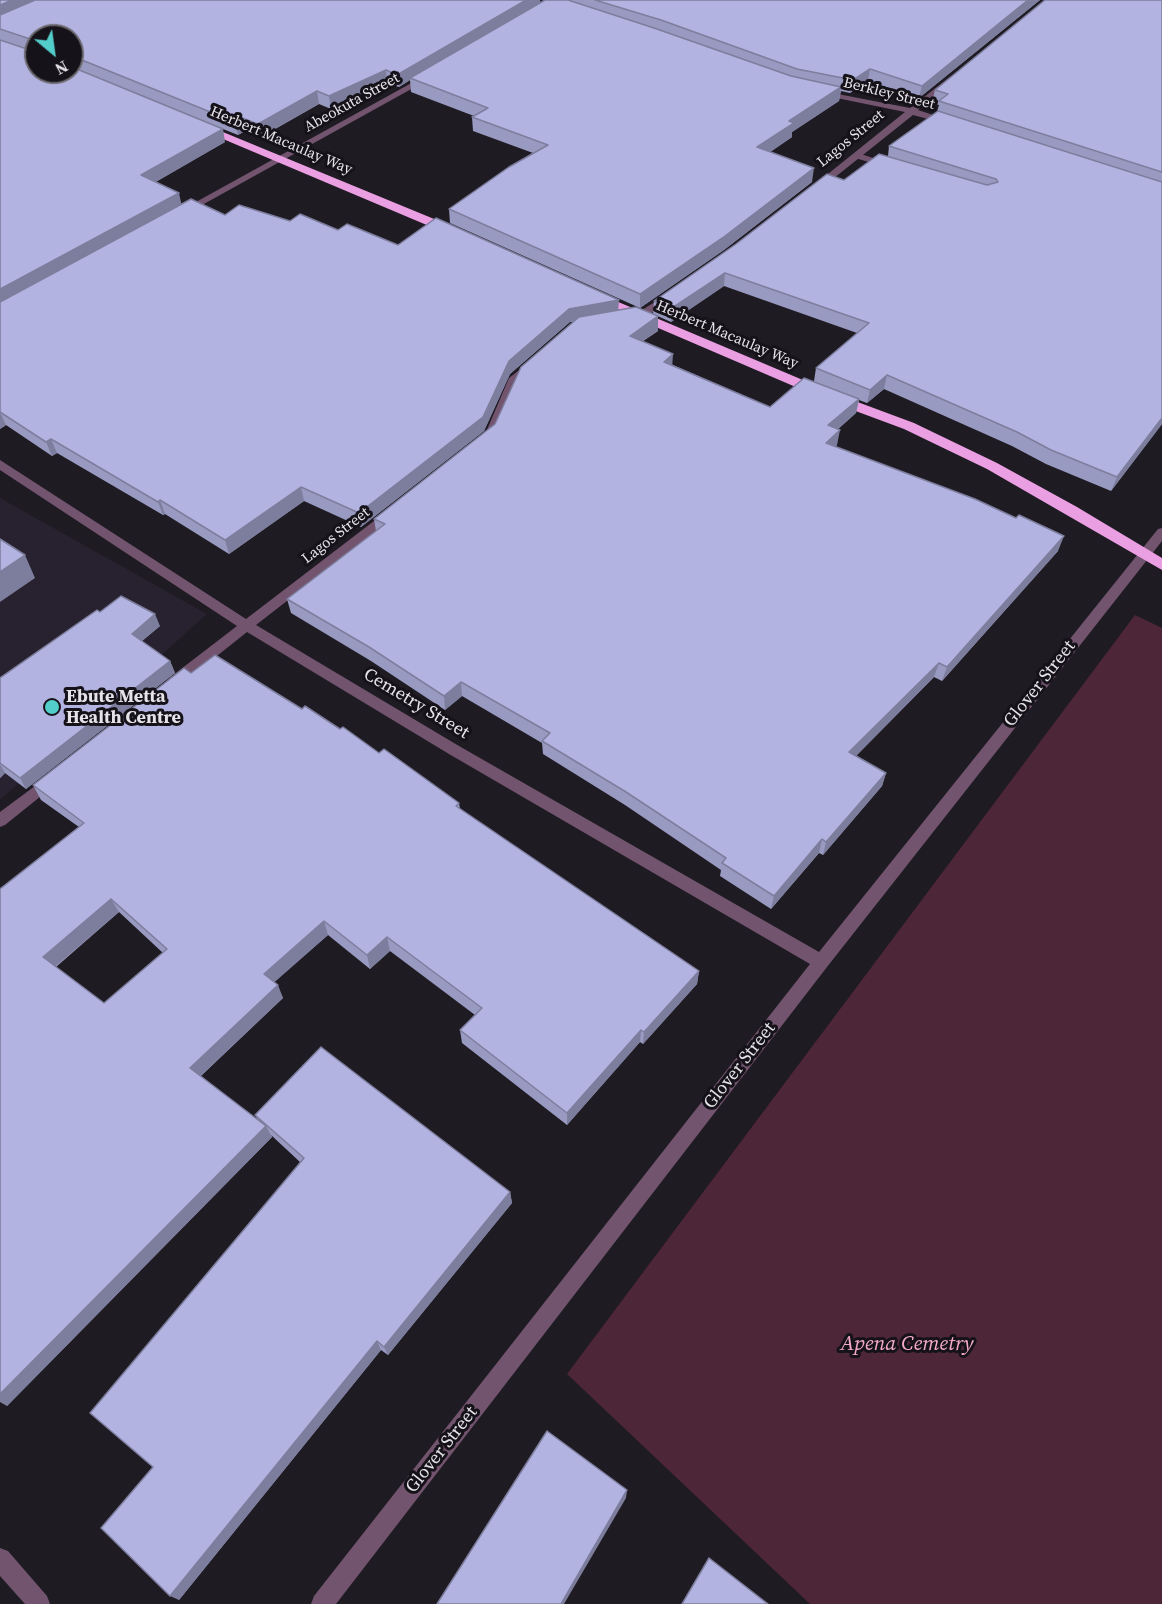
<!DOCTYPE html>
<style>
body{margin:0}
#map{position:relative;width:1162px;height:1604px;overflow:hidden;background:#1f1b23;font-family:"Source Serif 4",serif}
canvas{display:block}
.north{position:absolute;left:24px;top:24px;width:60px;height:60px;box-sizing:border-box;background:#161219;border:2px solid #69666c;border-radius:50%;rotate:151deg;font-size:16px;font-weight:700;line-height:24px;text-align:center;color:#e6e3e9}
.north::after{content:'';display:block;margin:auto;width:21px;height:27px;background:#53cdc9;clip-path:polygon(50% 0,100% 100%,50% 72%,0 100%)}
</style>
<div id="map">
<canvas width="1162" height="1604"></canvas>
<div class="north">N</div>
</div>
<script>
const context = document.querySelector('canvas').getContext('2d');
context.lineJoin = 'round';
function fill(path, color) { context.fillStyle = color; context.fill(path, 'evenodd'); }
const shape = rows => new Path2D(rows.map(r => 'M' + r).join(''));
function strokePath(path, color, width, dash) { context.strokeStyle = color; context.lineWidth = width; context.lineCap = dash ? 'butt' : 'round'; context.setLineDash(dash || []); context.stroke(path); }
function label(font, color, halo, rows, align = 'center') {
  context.font = font + ' "Source Serif 4",serif'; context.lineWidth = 6; context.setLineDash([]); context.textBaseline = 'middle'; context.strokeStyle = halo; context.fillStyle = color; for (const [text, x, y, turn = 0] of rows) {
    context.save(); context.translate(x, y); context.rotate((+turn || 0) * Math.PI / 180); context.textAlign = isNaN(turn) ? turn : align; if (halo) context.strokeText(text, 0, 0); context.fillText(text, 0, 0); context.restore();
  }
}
const built = shape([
 [0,498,207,614,0,800]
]);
const green = shape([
 [1135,615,1162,628,1162,1604,810,1604,567,1374]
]);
const lane = shape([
 [855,154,861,154,894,165,886,167,855,158,855,154]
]);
const street = shape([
 [426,75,433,77,184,215,176,213,426,75],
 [951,76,955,79,954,81,918,110,951,121,951,125,913,115,819,190,813,190,813,186,905,112,817,94,817,90,910,108,951,76],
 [671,292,675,293,675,297,644,318,630,321,625,318,637,313,671,292],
 [531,361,537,364,520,380,497,434,488,442,480,442,478,439,486,432,509,378,531,361],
 [0,460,246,619,387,511,395,511,397,514,395,517,256,625,459,746,819,952,1158,529,1162,528,1162,541,827,967,336,1604,311,1604,314,1596,810,964,449,754,247,632,178,687,168,687,166,683,168,679,237,626,0,470,0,460],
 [51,774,56,776,58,780,56,784,5,825,0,827,0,812,51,774],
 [0,1548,8,1551,47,1596,50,1604,25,1604,0,1576,0,1548]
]);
const highway = shape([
 [201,123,456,228,458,231,456,234,448,234,197,128,196,126,201,123],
 [597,293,836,394,914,423,997,463,1077,507,1162,558,1162,570,987,469,904,429,826,400,593,300,591,297,593,294,597,293]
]);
const wall = shape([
 [0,0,540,0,540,2,545,0,1040,0,919,98,868,81,850,93,841,91,839,101,792,132,792,137,770,152,812,182,724,250,640,308,450,223,449,209,533,153,473,131,472,117,474,116,411,92,410,80,399,87,387,83,331,109,319,104,261,137,245,131,238,135,183,113,225,142,155,182,182,205,225,215,290,221,338,230,398,245,618,310,658,331,643,341,673,365,770,407,814,381,816,368,857,333,724,286,671,322,653,314,654,301,844,180,888,156,889,146,937,112,939,105,932,103,935,90,1162,0,1162,424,1111,491,1046,464,1012,446,884,389,867,403,859,400,856,413,838,429,837,445,835,447,1058,551,942,681,934,677,856,756,886,773,882,786,823,855,819,853,771,909,720,876,721,870,625,805,543,754,542,743,462,696,445,710,371,661,291,613,287,599,376,531,374,519,495,424,573,322,570,322,510,374,484,431,361,527,304,501,229,554,165,514,163,515,57,453,52,456,6,425,0,429],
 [36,36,72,36,72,72],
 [100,612,160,626,142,641,170,661,175,673,26,789,5,773,0,778,0,678],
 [191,673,302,709,340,729,379,753,459,803,460,809,699,971,697,984,643,1044,640,1042,567,1125,462,1043,460,1030,475,1015,390,951,370,969,328,935,274,982,283,998,201,1076,258,1120,255,1115,510,1192,512,1203,388,1355,381,1350,179,1600,153,1467,300,1162,271,1135,272,1137,7,1406,0,889,79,827,41,800,33,785],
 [119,912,163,953,104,1003,56,967]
]);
const shadedWall = shape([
 [12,0,44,0,0,20,0,5],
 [526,0,540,0,541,4,410,78,410,80,399,87,397,75],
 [1028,0,1040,0,919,98,922,86],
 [870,69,868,81,850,93,853,80],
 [386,70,387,83,331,109,329,96],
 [841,87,839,101,792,132,792,137,756,162,757,147,789,121],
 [317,91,319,104,261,137,258,124],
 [242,118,245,131,238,135,235,122],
 [223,129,225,142,144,189,141,175],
 [814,168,812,182,724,250,640,308,640,294],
 [179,193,182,207,0,305,0,289],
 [725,273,724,286,671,322,672,308],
 [619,300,618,314,570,322,510,374,484,431,361,527,359,513,509,361,569,309],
 [658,316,658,331,630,350,630,336],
 [673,354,672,369,664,362],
 [887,375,884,389,867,403,870,390],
 [859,399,856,413,826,440,828,425],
 [0,412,6,425,0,429],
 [1162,418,1162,424,1111,491,1117,477],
 [840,430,837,445,824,458,826,443],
 [51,439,57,453,52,456,46,442],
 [301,487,304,501,229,554,225,540],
 [160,500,165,514,163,515,158,502],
 [1064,536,1058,551,942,681,947,667],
 [25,555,35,578,0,602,0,572],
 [155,614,160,626,136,646,132,634],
 [170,661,175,673,26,789,20,778],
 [939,663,934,677,846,766,849,752],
 [461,682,462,696,445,710,444,696],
 [0,764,5,773,0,778],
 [886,773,882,786,823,855,826,842],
 [822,839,819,853,771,909,774,896],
 [111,899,119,912,51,970,43,957],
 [324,921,328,935,269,987,264,974],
 [387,937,390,951,370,969,367,955],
 [699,971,697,984,643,1044,644,1032],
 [278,985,283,998,196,1080,190,1068],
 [641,1030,640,1042,567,1125,567,1113],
 [266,1126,272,1137,7,1406,0,1402,0,1394],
 [510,1192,512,1203,388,1355,384,1347],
 [377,1341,381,1350,179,1600,170,1596],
 [627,1490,626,1498,564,1604,561,1604]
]);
const building = shape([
 [0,0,12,0,0,5,0,0],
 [35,0,526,0,397,75,386,70,329,96,317,91,258,124,242,118,235,122,72,56,72,36,36,36,36,72,72,72,72,67,223,129,141,175,179,193,0,289,0,40,33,51,33,40,0,29,0,15,35,0],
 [545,0,568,0,654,28,791,76,841,87,789,121,794,123,757,147,814,168,725,236,640,294,449,209,509,167,548,145,472,117,488,108,410,78,545,0],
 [595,0,1028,0,922,86,870,69,853,80,797,69,661,20,595,0],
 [1045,0,1162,0,1162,172,939,101,948,94,935,90,1045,0],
 [938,111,1162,182,1162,418,1117,477,1051,450,1017,432,887,375,870,390,816,368,869,323,725,273,672,308,654,301,736,244,827,174,844,180,879,154,987,185,998,182,996,179,889,146,938,111],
 [191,199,225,215,239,205,290,221,300,214,338,230,347,224,398,245,436,218,619,300,569,309,509,361,483,417,359,513,301,487,225,540,160,500,158,502,51,439,46,442,0,412,0,302,191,199],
 [636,307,658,316,630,336,673,354,664,362,770,407,804,378,859,399,828,425,840,430,826,443,975,499,1016,518,1019,515,1064,536,947,667,939,663,849,752,886,773,826,842,822,839,774,896,722,863,726,858,626,792,542,741,550,733,461,682,444,696,369,647,287,599,385,524,374,519,495,424,521,367,579,317,636,307],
 [0,539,25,555,0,572,0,539],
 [121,596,155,614,132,634,170,661,20,778,0,763,0,678,97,610,100,612,121,596],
 [215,655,302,709,305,706,340,729,343,727,379,753,384,749,459,803,456,806,699,971,644,1032,641,1030,567,1113,460,1030,482,1008,387,937,367,955,324,921,264,974,278,985,190,1068,266,1126,0,1394,0,889,84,823,33,785,184,668,191,673,215,655],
 [111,899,167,949,104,1003,43,957,111,899],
 [321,1047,510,1192,384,1347,377,1341,170,1596,101,1528,153,1467,90,1413,304,1158,255,1115,321,1047],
 [547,1431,627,1490,561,1604,437,1604,547,1431],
 [709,1558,768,1604,682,1604,709,1558]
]);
const markers = [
 [52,707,8,"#53cdc9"]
];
const farStreetnames = [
 ["Berkley Street",889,94,14],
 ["Abeokuta Street",352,103,-29],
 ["Lagos Street",851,139,-39],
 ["Herbert Macaulay Way",281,141,23],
 ["Herbert Macaulay Way",727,335,23],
 ["Lagos Street",336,536,-38]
];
const streetNames = [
 ["Glover Street",1040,684,-52],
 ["Cemetry Street",416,704,31],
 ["Glover Street",740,1066,-52],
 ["Glover Street",442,1450,-52]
];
const poiNames = [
 ["Ebute Metta",66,697],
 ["Health Centre",66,718]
];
const nearParknames = [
 ["Apena Cemetry",907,1345]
];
fill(built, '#28212f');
fill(green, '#4d2637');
fill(lane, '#72546e');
fill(street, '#72546e');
fill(highway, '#eb9fe3');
fill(wall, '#999ac1');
fill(shadedWall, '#7d7d9d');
fill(building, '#b2b3e0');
strokePath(building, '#7d7d9d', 1.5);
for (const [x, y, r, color] of markers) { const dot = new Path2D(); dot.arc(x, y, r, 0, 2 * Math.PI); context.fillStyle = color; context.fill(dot); strokePath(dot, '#161219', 2); }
label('15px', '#e6e3e9', '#161219', farStreetnames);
label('18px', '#e6e3e9', '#161219', streetNames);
label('bold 18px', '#e6e3e9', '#161219', poiNames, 'left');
label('italic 21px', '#f5aac8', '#161219', nearParknames);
</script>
